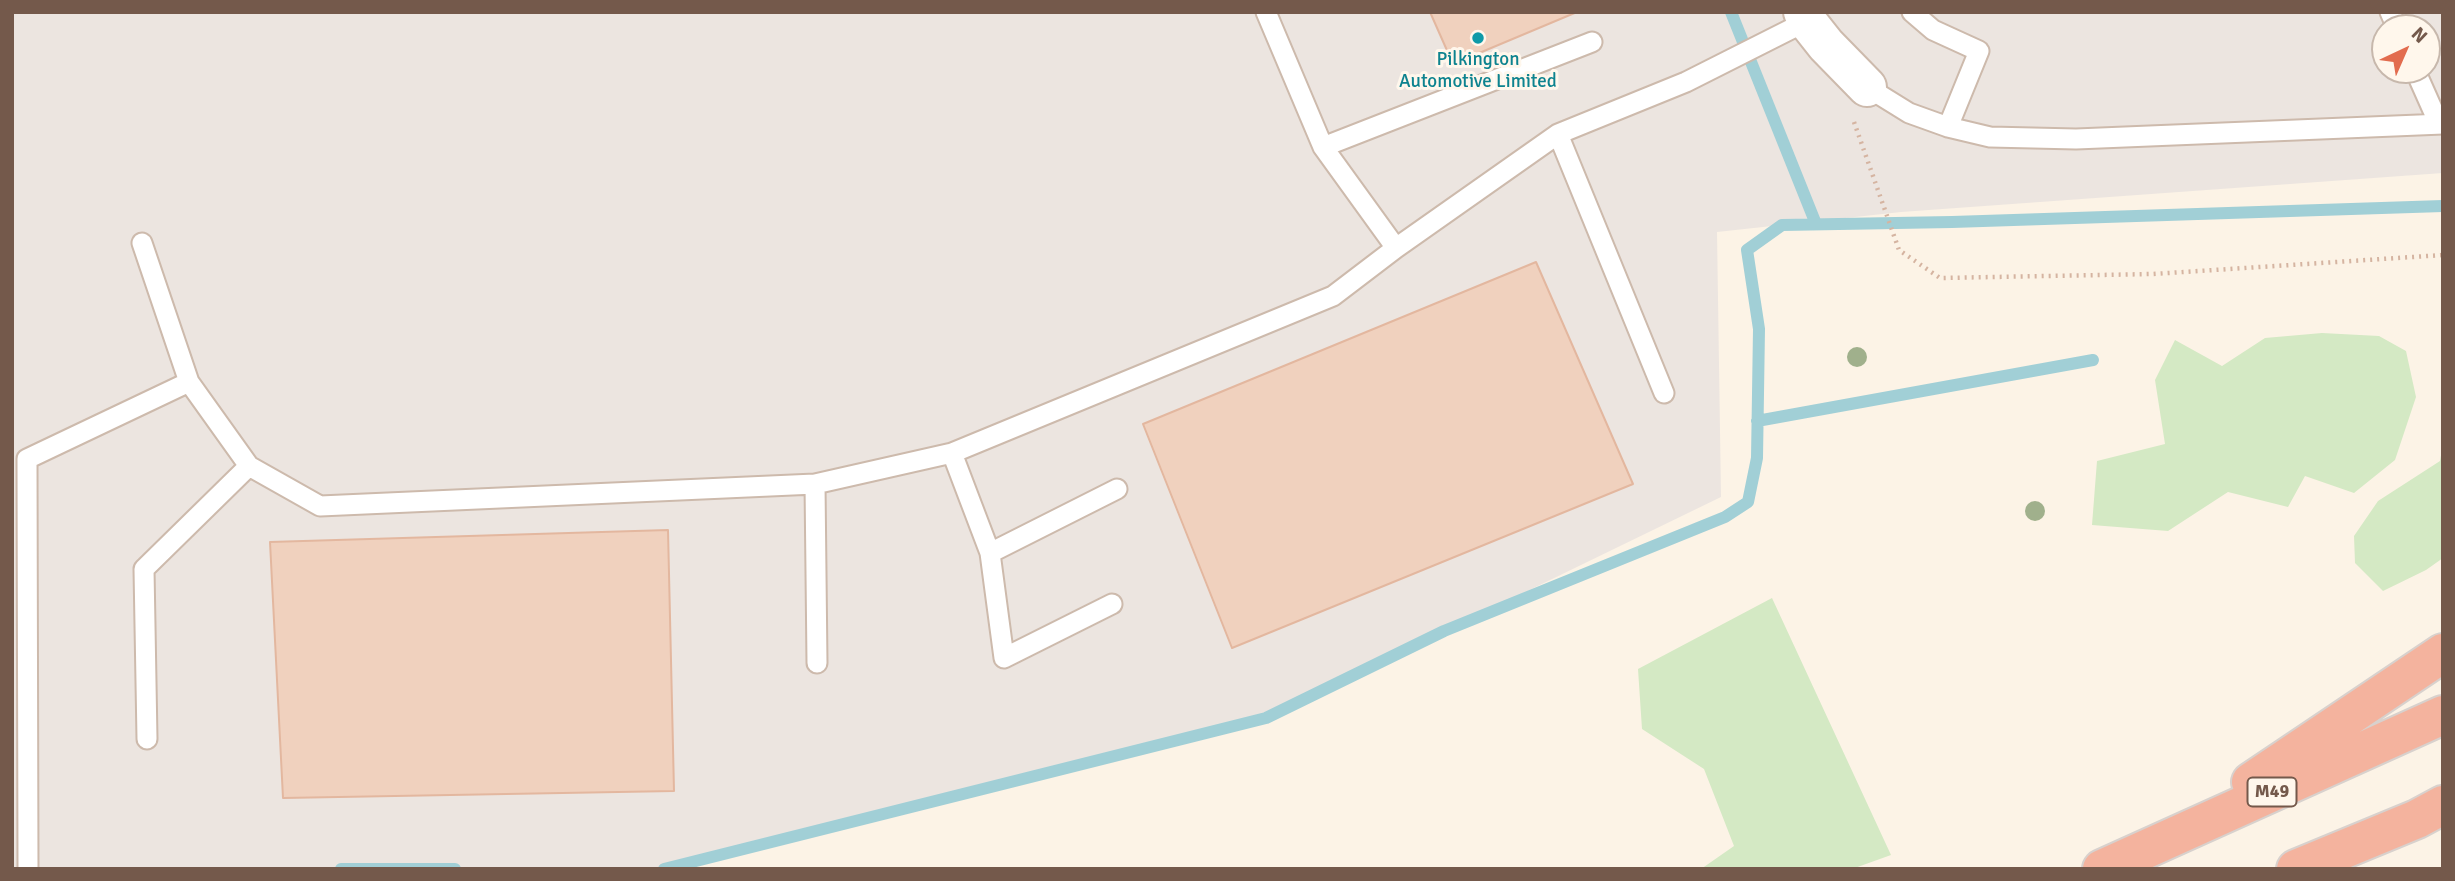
<!DOCTYPE html>
<style>
body{margin:0}
#map{position:relative;width:2455px;height:881px;overflow:hidden;background:#fcf3e6;font-family:Signika,sans-serif}
canvas{display:block}
.frame{position:absolute;inset:0;border:14px solid #74594b;pointer-events:none}
.north{position:absolute;left:2371px;top:14px;width:70px;height:70px;box-sizing:border-box;background:#fff7ec;border:2px solid #c7b8ac;border-radius:50%;rotate:44deg;font-size:19px;font-weight:700;line-height:28px;text-align:center;color:#74594b}
.north::after{content:'';display:block;margin:auto;width:24px;height:32px;background:#e26c4e;clip-path:polygon(50% 0,100% 100%,50% 72%,0 100%)}
</style>
<div id="map">
<canvas width="2455" height="881"></canvas>
<div class="frame"></div>
<div class="north">N</div>
</div>
<script>
const context = document.querySelector('canvas').getContext('2d');
context.lineJoin = 'round';
function fill(path, color) { context.fillStyle = color; context.fill(path, 'evenodd'); }
const shape = rows => new Path2D(rows.map(r => 'M' + r).join(''));
function strokePath(path, color, width, dash) { context.strokeStyle = color; context.lineWidth = width; context.lineCap = dash ? 'butt' : 'round'; context.setLineDash(dash || []); context.stroke(path); }
function label(font, color, halo, rows, align = 'center') {
  context.font = font + ' Signika,sans-serif'; context.lineWidth = 6; context.setLineDash([]); context.textBaseline = 'middle'; context.strokeStyle = halo; context.fillStyle = color; for (const [text, x, y, turn = 0] of rows) {
    context.save(); context.translate(x, y); context.rotate((+turn || 0) * Math.PI / 180); context.textAlign = isNaN(turn) ? turn : align; if (halo) context.strokeText(text, 0, 0); context.fillText(text, 0, 0); context.restore();
  }
}
const industrial = shape([
 [12,12,2443,12,2443,173,1901,212,1717,232,1721,497,1266,718,664,869,12,869],
 [2385,28,2427,28,2427,70,2385,70]
]);
const green = shape([
 [2322,333,2379,336,2406,351,2416,397,2395,460,2354,493,2305,476,2288,507,2228,492,2168,531,2092,525,2097,461,2165,444,2155,380,2175,340,2222,366,2265,338],
 [2443,444,2443,558,2426,570,2383,591,2355,563,2354,536,2378,501,2440,461],
 [1772,598,1891,855,1852,869,1701,869,1734,846,1704,769,1642,729,1638,669]
]);
const stream = shape([
 [1731,12,1816,224],
 [1757,421,2093,360],
 [341,869,455,869],
 [664,869,1266,718,1444,631,1725,517,1748,502,1757,458,1759,329,1747,250,1782,225,1952,222,2443,206]
]);
const building = shape([
 [1430,12,1577,12,1453,64,1430,12],
 [1536,262,1633,484,1232,648,1143,424,1536,262],
 [668,530,674,791,283,798,270,542,668,530]
]);
const path = shape([
 [1854,122,1899,250,1940,278,2153,274,2443,255]
]);
const service = shape([
 [1266,12,1323,147,1396,248],
 [1912,12,1933,30,1979,51,1948,127],
 [2390,12,2397,28],
 [2415,70,2439,124],
 [1867,87,1909,113,1948,127,1990,137,2076,139,2443,124],
 [1558,134,1664,393],
 [1323,147,1592,42],
 [142,243,189,382,249,466,320,506,815,484,952,453,1333,296,1396,248,1558,134,1686,82,1807,21],
 [952,453,990,553,1004,658,1112,604],
 [815,484,817,663],
 [990,553,1117,489],
 [147,739,144,569,249,466],
 [28,869,27,459,189,382]
]);
const minor = shape([
 [1803,12,1807,21,1826,45,1867,87]
]);
const motorway = shape([
 [2251,782,2443,653],
 [2102,869,2443,715],
 [2296,869,2417,819,2443,805]
]);
const trees = [
 [1857,357],
 [2035,511]
];
const markers = [
 [1478,38,7,"#0f9aa8"]
];
const shields = [
 [2272,792,49]
];
const shieldNames = [
 ["M49",2272,792]
];
const cultureNames = [
 ["Pilkington",1478,60],
 ["Automotive Limited",1478,82]
];
fill(industrial, '#ece5e0');
fill(green, '#d4e9c4');
strokePath(stream, '#a1cfd6', 12);
fill(building, '#f0d1be');
strokePath(building, '#e3b79f', 2);
strokePath(service, '#cdbaac', 23);
strokePath(minor, '#cdbaac', 42);
strokePath(motorway, '#d8d1cd', 42);
strokePath(path, '#d5b4a1', 4.5, [2, 5]);
strokePath(service, '#fff', 19);
strokePath(minor, '#fff', 38);
strokePath(motorway, '#f4b39e', 38);
context.fillStyle = '#a0b08c';
for (const [x, y] of trees) { context.beginPath(); context.arc(x, y, 10, 0, 2 * Math.PI); context.fill(); }
for (const [x, y, r, color] of markers) { const dot = new Path2D(); dot.arc(x, y, r, 0, 2 * Math.PI); context.fillStyle = color; context.fill(dot); strokePath(dot, '#fff7ec', 2.5); }
for (const [x, y, w] of shields) { const box = new Path2D(); box.roundRect(x - w / 2, y - 14.5, w, 29, 5); context.fillStyle = '#fff7ec'; context.fill(box); strokePath(box, '#74594b', 2); }
label('bold 18px', '#74594b', null, shieldNames);
label('19px', '#0d838f', '#fff7ec', cultureNames);
</script>
